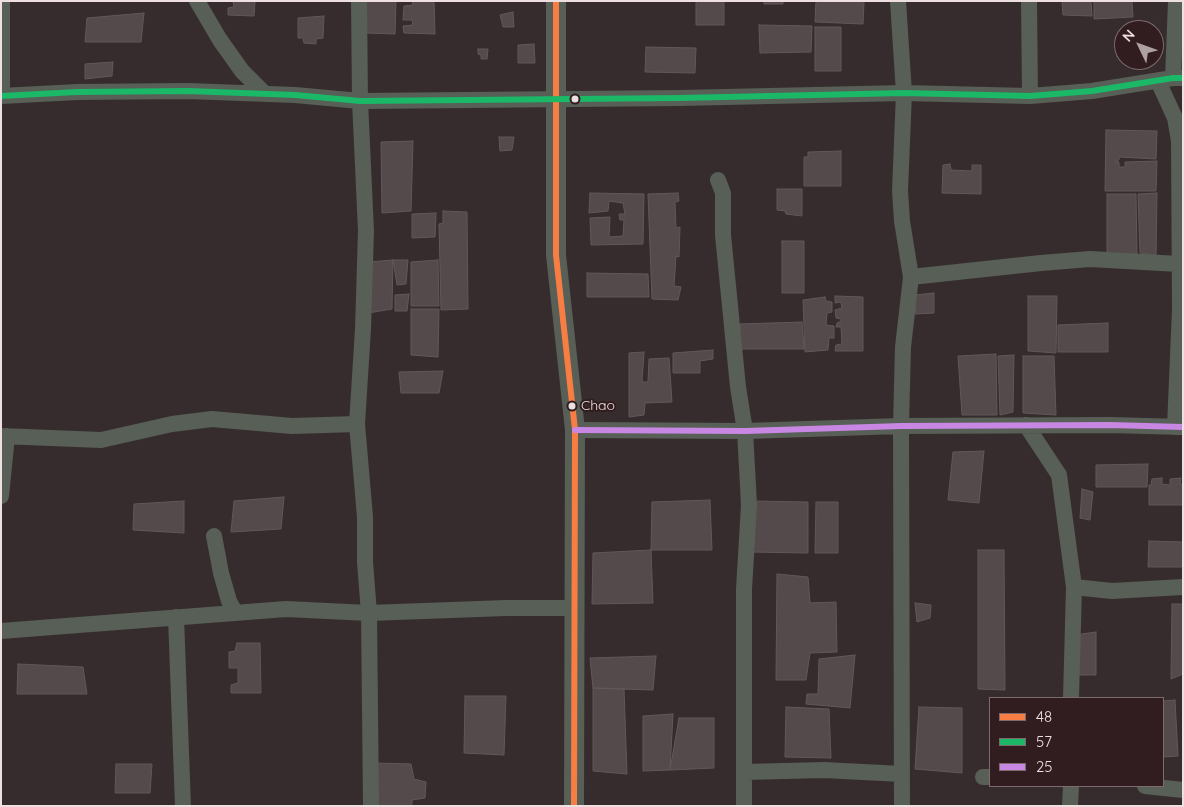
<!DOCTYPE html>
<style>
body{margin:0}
#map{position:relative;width:1184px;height:807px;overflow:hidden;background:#372c2d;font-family:Quicksand,sans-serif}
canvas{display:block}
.frame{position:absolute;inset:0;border:2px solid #eee0e1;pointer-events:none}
.legend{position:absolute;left:989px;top:697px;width:175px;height:90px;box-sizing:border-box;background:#311d1f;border:1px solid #7d6b6d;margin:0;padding:6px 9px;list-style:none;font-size:15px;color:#eee0e1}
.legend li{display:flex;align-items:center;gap:10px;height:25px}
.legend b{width:25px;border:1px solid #7d6b6d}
.north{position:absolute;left:1114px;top:20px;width:50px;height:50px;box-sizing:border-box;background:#311d1f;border:1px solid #7d6b6d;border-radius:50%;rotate:312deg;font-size:14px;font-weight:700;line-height:20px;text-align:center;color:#eee0e1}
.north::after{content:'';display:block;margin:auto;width:18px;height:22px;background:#aea1a2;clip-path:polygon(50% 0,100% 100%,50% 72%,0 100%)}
</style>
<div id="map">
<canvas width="1184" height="807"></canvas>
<div class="frame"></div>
<ul class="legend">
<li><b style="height:6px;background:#f77d43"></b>48</li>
<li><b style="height:6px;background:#1ab867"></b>57</li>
<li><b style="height:6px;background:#c787e3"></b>25</li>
</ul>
<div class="north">N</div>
</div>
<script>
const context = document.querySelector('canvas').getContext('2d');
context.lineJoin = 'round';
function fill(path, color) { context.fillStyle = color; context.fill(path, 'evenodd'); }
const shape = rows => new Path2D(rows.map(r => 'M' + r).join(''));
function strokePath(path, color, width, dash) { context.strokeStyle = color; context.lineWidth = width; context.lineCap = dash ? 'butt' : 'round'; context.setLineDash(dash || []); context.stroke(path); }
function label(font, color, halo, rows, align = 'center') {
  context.font = font + ' Quicksand,sans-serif'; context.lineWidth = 4; context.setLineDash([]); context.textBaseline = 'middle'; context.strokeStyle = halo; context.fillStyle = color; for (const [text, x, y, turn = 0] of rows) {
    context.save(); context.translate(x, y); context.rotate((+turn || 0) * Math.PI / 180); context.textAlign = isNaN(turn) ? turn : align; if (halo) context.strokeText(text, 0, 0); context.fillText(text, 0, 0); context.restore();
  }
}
const building = shape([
 [233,1,255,1,254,16,228,15,228,8,234,7,233,1],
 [365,1,396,1,395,34,367,33,365,1],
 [412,1,434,1,435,34,404,33,403,26,413,25,412,20,403,20,404,6,413,5,412,1],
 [696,1,724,1,724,25,696,25,696,1],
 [764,1,783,1,783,4,764,4,764,1],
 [816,1,864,1,863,24,815,22,816,1],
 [1062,1,1091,1,1092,16,1063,15,1062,1],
 [1094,1,1132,1,1133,17,1094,19,1094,1],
 [513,12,514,27,503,27,500,15,513,12],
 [144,13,141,42,85,42,87,18,144,13],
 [324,16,323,38,316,39,316,44,304,43,303,38,298,38,298,18,324,16],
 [759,25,812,26,811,52,760,53,759,25],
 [815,27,841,27,841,71,815,71,815,27],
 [534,44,535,63,518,63,518,45,534,44],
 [646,47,696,48,695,73,645,72,646,47],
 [478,49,488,49,487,59,481,59,481,55,478,54,478,49],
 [113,62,112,76,85,79,85,64,113,62],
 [1106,130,1157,131,1156,159,1119,157,1119,160,1115,162,1119,162,1119,167,1125,167,1125,162,1157,161,1156,191,1105,191,1106,130],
 [499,137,514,137,512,150,500,151,499,137],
 [413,141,411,211,382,213,381,142,413,141],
 [841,151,841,186,804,186,804,157,808,157,808,152,841,151],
 [950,164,951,170,972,171,972,165,981,165,981,194,942,193,943,165,950,164],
 [777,189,802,189,802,216,786,214,785,211,777,210,777,189],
 [590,193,644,194,643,244,591,245,590,218,610,217,609,237,623,236,624,220,620,220,619,214,625,214,623,203,609,201,608,211,589,213,590,193],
 [678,193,679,201,675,202,676,228,680,227,679,257,676,256,674,286,681,287,678,300,652,299,648,194,678,193],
 [1157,193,1156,255,1140,253,1138,194,1157,193],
 [1107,194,1136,194,1137,254,1107,254,1107,194],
 [443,211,467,212,468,309,441,310,439,224,443,223,443,211],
 [436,213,435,237,412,238,412,214,436,213],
 [782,241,804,241,804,293,782,293,782,241],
 [393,260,392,309,368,313,369,262,393,260],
 [393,260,408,260,406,284,397,285,393,260],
 [438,260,439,306,411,306,411,262,438,260],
 [587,273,648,274,649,297,587,297,587,273],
 [934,293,934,313,915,314,915,295,934,293],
 [409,294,407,311,395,311,395,295,409,294],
 [835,296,863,297,863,351,835,351,836,345,842,344,841,327,836,327,837,323,841,321,841,319,836,318,835,310,842,308,841,302,835,303,835,296],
 [1028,296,1057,296,1056,353,1028,351,1028,296],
 [825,297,826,301,832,302,832,312,827,313,826,325,834,326,834,338,829,338,828,350,805,352,803,300,825,297],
 [411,309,439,309,438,357,411,355,411,309],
 [802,322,804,349,739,349,740,324,802,322],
 [1108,323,1108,352,1058,352,1058,325,1108,323],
 [713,350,713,359,700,361,700,373,673,373,673,353,713,350],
 [644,352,642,382,648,382,649,359,669,358,672,402,645,403,644,415,629,417,629,353,644,352],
 [996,354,997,415,962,415,958,356,996,354],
 [1014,355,1013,412,1000,415,998,356,1014,355],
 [1023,356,1054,356,1056,415,1023,413,1023,356],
 [443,371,439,393,401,393,399,372,443,371],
 [984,451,979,503,948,500,953,452,984,451],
 [1148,464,1147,487,1096,487,1096,465,1148,464],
 [1162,478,1162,484,1170,485,1170,479,1181,478,1180,484,1183,484,1183,505,1149,505,1149,485,1151,485,1152,479,1162,478],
 [1082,489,1093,492,1090,520,1080,518,1082,489],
 [284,497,281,529,231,532,234,501,284,497],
 [710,500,712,550,651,550,652,502,710,500],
 [184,501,184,533,133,530,134,504,184,501],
 [751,501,808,502,808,553,750,552,751,501],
 [816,502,838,502,838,553,815,553,816,502],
 [1149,541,1183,542,1183,567,1148,567,1149,541],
 [651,550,653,603,592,604,593,553,651,550],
 [978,550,1004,550,1005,690,978,689,978,550],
 [777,574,808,577,810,603,836,602,837,652,810,653,806,680,776,680,777,574],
 [915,603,931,605,930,618,917,622,915,603],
 [1172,604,1183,604,1183,674,1171,679,1172,604],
 [1096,632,1096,675,1074,675,1075,635,1096,632],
 [237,643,260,643,261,693,231,693,231,685,238,683,238,668,229,668,229,652,235,651,237,643],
 [855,655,850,708,806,704,807,694,818,694,819,659,855,655],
 [656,656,653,690,593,688,590,658,656,656],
 [18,664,83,667,87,694,17,694,18,664],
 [593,688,624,689,627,774,593,771,593,688],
 [465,696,506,696,504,755,464,753,465,696],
 [1175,700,1178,756,1163,757,1163,701,1175,700],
 [786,707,829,709,831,758,785,757,786,707],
 [919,707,962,708,962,773,915,769,919,707],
 [673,714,670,770,643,771,643,716,673,714],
 [679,718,714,718,714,768,670,770,679,718],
 [375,763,411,764,414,779,426,782,425,798,412,800,412,806,375,806,375,763],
 [116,764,152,764,150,793,115,793,116,764]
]);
const minor = shape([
 [2,1,2,96],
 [197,1,220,40,242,71,265,94],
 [359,1,360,101,366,231,363,329,357,424,365,517,365,562,369,613,371,806],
 [898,1,904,93,900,191,902,221,911,277,903,347,901,426,902,806],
 [1029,1,1030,96],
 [1173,78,1176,1],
 [1158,81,1175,118,1179,141,1180,309,1175,427],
 [1,96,77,92,188,91,295,95,360,101,680,98,904,93,1030,96,1092,91,1173,78,1183,78],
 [718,180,723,193,723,235,738,387,745,431,748,486,749,505,744,589,744,806],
 [911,277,1041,263,1090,259,1179,264],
 [1026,425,1059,475,1074,587,1071,698],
 [575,430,745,431,901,426,1110,425,1183,427],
 [1,436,101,440,172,424,212,419,292,426,357,424],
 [1,496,7,436],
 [214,536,221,573,229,601,235,612],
 [1074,587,1112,591,1183,587],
 [176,617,183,806],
 [1,631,286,609,369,613,506,608,575,608],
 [745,772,824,770,902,774],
 [983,777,990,777],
 [1145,786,1183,790],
 [1070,806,1071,786]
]);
const tertiary = shape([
 [556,1,556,255,575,430,574,806]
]);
const bus1 = shape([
 [556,1,556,255,575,430,574,806]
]);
const bus2 = shape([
 [1,96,77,92,188,91,295,95,360,101,680,98,904,93,1030,96,1092,91,1173,78,1183,78]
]);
const bus3 = shape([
 [575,430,745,431,901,426,1110,425,1183,427]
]);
const markers = [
 [575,99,4.5,"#eee0e1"],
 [572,406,4.5,"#eee0e1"]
];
const busNames = [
 ["Chao",581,406]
];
fill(building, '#544a4b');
strokePath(building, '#625759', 1);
strokePath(minor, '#575f56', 16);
strokePath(tertiary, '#575f56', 20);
strokePath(bus1, '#f77d43', 6);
strokePath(bus2, '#1ab867', 6);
strokePath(bus3, '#c787e3', 6);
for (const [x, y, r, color] of markers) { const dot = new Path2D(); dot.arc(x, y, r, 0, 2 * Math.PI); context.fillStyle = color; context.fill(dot); strokePath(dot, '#311d1f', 2); }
label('14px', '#eee0e1', '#311d1f', busNames, 'left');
</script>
